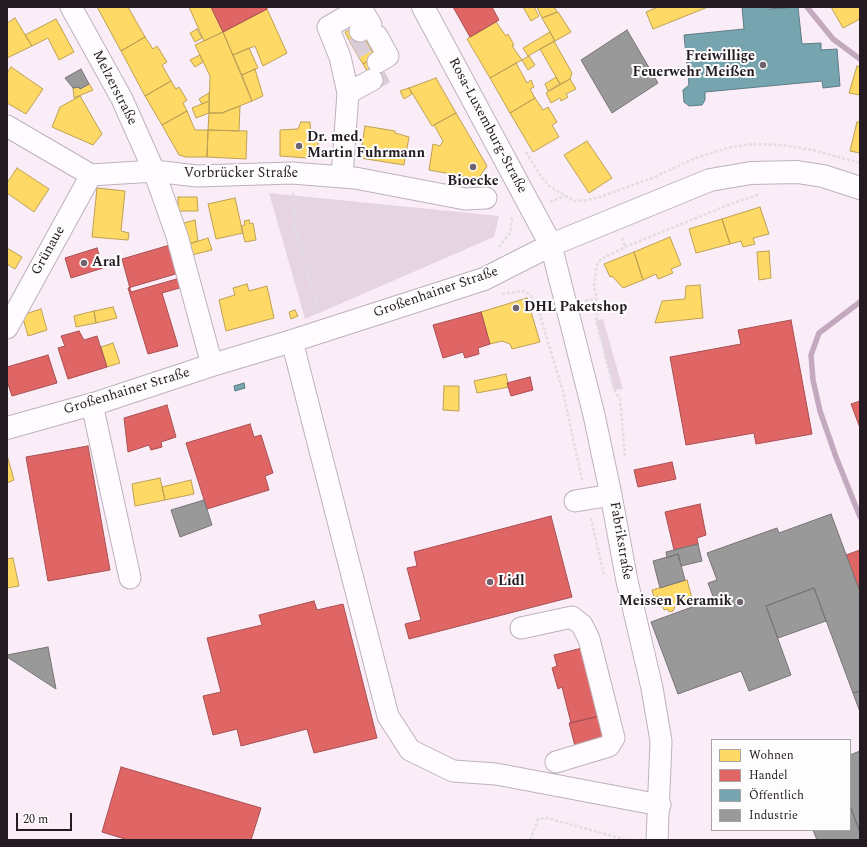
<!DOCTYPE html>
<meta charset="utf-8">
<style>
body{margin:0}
#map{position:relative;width:867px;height:847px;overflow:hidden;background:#faedf8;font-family:Spectral,serif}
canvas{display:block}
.frame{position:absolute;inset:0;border:8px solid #241a22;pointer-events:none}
.legend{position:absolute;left:711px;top:739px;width:140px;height:92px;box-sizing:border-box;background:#fdfdfd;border:1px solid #a6a2a5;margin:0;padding:5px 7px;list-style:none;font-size:12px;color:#241a22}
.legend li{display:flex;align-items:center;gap:8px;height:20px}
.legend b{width:20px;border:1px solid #a6a2a5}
.scale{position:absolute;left:16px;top:813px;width:56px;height:18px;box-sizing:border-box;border:2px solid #241a22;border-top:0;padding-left:5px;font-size:12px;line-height:14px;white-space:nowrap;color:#241a22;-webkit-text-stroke:3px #fdfdfd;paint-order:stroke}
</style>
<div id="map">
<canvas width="867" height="847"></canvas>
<div class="frame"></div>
<ul class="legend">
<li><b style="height:11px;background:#ffd966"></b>Wohnen</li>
<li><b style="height:11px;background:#e06666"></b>Handel</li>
<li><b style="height:11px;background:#76a5af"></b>Öffentlich</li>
<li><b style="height:11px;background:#999"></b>Industrie</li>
</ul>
<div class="scale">20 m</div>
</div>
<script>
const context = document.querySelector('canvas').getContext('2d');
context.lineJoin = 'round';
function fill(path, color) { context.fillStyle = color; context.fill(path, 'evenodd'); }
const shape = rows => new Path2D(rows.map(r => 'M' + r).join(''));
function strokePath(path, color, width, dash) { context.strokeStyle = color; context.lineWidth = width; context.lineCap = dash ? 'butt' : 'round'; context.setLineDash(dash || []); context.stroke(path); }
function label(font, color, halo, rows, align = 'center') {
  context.font = font + ' Spectral,serif'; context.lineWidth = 4; context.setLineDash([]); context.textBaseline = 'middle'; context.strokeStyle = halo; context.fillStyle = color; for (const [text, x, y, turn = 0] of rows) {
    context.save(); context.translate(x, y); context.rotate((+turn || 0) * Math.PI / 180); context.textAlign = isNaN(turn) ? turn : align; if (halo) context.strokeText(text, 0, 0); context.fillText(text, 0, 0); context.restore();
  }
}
const green = shape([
 [269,193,499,216,494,237,305,319],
 [603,319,623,389,614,390,596,321]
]);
const homes = shape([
 [97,7,128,7,145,37,121,51,97,7],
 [189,7,211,7,223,32,204,41,189,7],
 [523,7,534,7,539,16,531,21,523,7],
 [537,7,554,7,557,12,542,18,537,7],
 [658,7,708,7,653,29,646,12,658,7],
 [831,7,860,7,860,19,843,28,831,7],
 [267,9,287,53,263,66,255,46,233,55,223,32,267,9],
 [558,12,571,32,555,41,542,18,558,12],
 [15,18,32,46,7,58,7,23,15,18],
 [56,19,74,52,59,60,48,38,32,46,25,35,56,19],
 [496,22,506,36,508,34,514,45,512,46,522,60,490,78,467,39,496,22],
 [357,26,363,36,351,44,345,32,357,26],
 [197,29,202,38,195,42,190,33,197,29],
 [223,32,252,101,222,113,209,113,210,76,195,45,223,32],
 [550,32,555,41,528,56,523,48,550,32],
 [363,36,371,49,358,56,351,44,363,36],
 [145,37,153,49,157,46,167,62,162,65,171,81,145,96,121,51,145,37],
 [554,41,572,73,570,79,560,84,540,49,554,41],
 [249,48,258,68,242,75,233,55,249,48],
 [371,49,375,56,363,64,358,56,371,49],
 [200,55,203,62,195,67,190,60,200,55],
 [375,56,382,69,370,76,363,64,375,56],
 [529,56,535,65,528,70,522,60,529,56],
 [516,63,527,83,531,80,534,87,530,89,535,98,510,113,490,78,516,63],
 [857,66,860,67,860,95,849,93,857,66],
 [11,67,43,89,26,114,7,103,7,73,11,67],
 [255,69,263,96,252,101,242,75,255,69],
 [382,69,388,79,376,87,370,76,382,69],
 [556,77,560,84,548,91,545,84,556,77],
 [436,78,456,113,432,126,409,88,436,78],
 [570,79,576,89,566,94,568,97,561,101,560,98,551,103,546,93,570,79],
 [171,81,176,89,179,87,187,100,183,103,187,111,162,125,145,96,171,81],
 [89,84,93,90,74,98,73,88,79,87,80,89,89,84],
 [409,88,412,94,404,99,400,91,409,88],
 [209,93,209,101,202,104,199,99,209,93],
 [80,96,102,134,93,145,52,127,60,107,80,96],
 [535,98,543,110,548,107,557,122,552,125,559,137,533,152,510,113,535,98],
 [209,101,209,113,196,118,192,108,209,101],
 [240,106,239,131,208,130,209,113,222,113,240,106],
 [187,111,195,130,208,130,207,157,186,157,179,155,162,125,187,111],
 [456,113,487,166,478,179,429,170,433,144,440,146,443,141,434,125,456,113],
 [301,122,310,122,311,136,318,136,318,156,307,156,307,158,280,156,280,130,298,129,301,122],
 [857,122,860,122,860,153,850,151,857,122],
 [365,126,395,131,395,133,409,137,404,165,360,158,365,126],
 [208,130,247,131,246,159,207,157,208,130],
 [587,141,612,178,589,193,564,155,587,141],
 [17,168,49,189,34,212,7,193,7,183,17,168],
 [97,188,125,191,121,231,129,233,128,240,92,237,97,188],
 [178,197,197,197,198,211,178,211,178,197],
 [235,198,243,233,216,239,208,204,235,198],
 [760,207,769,234,753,238,755,244,743,247,741,241,730,244,722,219,760,207],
 [722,219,730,244,696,253,689,229,722,219],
 [195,220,198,241,189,244,184,223,195,220],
 [249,220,250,224,253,223,256,240,245,242,241,226,245,225,244,221,249,220],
 [670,237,681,265,671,269,673,273,658,279,656,274,643,280,634,252,670,237],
 [208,238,212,250,192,255,189,244,208,238],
 [7,248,22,257,15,269,7,264,7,248],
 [769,251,771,278,759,280,757,252,769,251],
 [634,252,643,280,623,288,612,276,610,277,604,264,634,252],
 [247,284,249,291,267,286,274,318,226,331,219,300,235,295,233,288,247,284],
 [700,285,703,318,655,323,662,301,685,299,686,286,700,285],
 [527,298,540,342,512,349,510,344,502,341,490,344,481,312,527,298],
 [113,307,117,318,96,323,94,311,113,307],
 [41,309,47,330,28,336,22,315,41,309],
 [295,310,298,316,291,319,289,312,295,310],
 [94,311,96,323,76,327,74,316,94,311],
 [113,343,120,363,107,367,101,347,113,343],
 [506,374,509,387,477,393,474,381,506,374],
 [444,386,459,386,459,411,443,410,444,386],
 [7,455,14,480,7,483,7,455],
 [160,478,165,500,135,506,132,484,160,478],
 [191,480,194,494,165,500,162,487,191,480],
 [13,558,19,586,7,588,7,559,13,558],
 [687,580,692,598,677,602,673,611,669,612,668,609,664,610,663,606,661,607,658,596,654,597,652,590,687,580]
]);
const shops = shape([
 [211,7,266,7,267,9,223,32,211,7],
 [453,7,492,7,499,20,470,37,453,7],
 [170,245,180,278,131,292,122,259,170,245],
 [97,248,103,268,71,278,65,258,97,248],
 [179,273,183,287,162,293,178,346,148,354,128,288,179,273],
 [481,312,490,344,478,348,479,354,465,358,463,352,443,358,433,325,481,312],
 [791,320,812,434,756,444,754,433,686,445,670,357,741,344,738,330,791,320],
 [79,331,84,340,97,336,107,367,68,379,58,348,65,346,61,336,79,331],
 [48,355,57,383,12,396,7,381,7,367,48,355],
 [530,377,533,390,511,396,507,383,530,377],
 [860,401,860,428,851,404,860,401],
 [167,405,176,437,161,442,162,447,151,450,149,445,128,452,124,418,167,405],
 [250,424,254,437,261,435,273,473,265,476,269,490,207,509,186,443,250,424],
 [88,446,110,570,48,581,26,457,88,446],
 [672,462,676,479,638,487,634,470,672,462],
 [700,504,706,535,697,538,698,544,674,550,665,512,700,504],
 [551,516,572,597,409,639,405,624,421,620,407,568,417,566,414,552,551,516],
 [860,550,860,591,846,555,860,550],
 [314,601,317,610,343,604,377,738,314,753,307,729,241,746,237,729,213,735,203,696,221,692,207,638,262,625,259,615,314,601],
 [586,647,603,715,571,723,562,687,558,689,552,668,557,666,554,655,586,647],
 [600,716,606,738,575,746,569,723,600,716],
 [121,767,261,808,251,840,128,840,102,832,121,767]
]);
const public = shape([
 [742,7,768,7,768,9,798,7,802,44,821,43,821,50,837,49,840,86,823,88,822,81,705,92,705,100,702,105,689,106,684,102,683,90,689,85,684,35,744,29,742,7],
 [244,383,245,388,235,391,234,386,244,383]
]);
const industry = shape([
 [627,30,658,83,612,113,581,60,627,30],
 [81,69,89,84,80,89,79,87,73,88,65,78,81,69],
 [204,500,212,525,180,537,171,510,204,500],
 [831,514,860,592,860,691,853,693,814,588,766,606,791,675,749,691,741,671,678,694,651,622,714,599,708,583,717,580,707,553,777,528,779,533,831,514],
 [698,544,702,561,681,566,678,554,667,558,666,552,698,544],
 [678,554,685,580,660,588,653,561,678,554],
 [814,588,826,621,778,638,766,606,814,588],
 [48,647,56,689,7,657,7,655,48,647],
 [860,691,860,712,853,693,860,691],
 [860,751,860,832,850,806,850,755,860,751],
 [850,806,860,832,860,840,817,840,813,830,850,830,850,806]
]);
const stream = shape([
 [807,7,833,39,860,59],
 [860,302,819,333,811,355,813,380,820,411,836,457,860,517]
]);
const minorTunnel = shape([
 [354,49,366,42],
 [372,80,385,73]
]);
const path = shape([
 [526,152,540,175,549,186,574,201,588,200,603,196,652,178,698,157,731,147,754,144,783,145,813,150,860,163],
 [293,193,295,228,319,311],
 [550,202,565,196],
 [622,238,625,247],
 [499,247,510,233,512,218],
 [502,294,523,291,530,294,537,305,563,392,582,480],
 [585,301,595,299],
 [625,456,620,399,614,390,596,321,598,309,594,284,597,265,601,259,625,247,728,205,760,194],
 [591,518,604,575],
 [530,840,538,819,547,818,627,840]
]);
const minor = shape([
 [71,7,122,99,154,171,177,236,212,365],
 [360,31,371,25,361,8],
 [377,36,388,56,378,62],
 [348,93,372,80],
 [7,126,91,175,154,171,197,176,292,173,355,178,465,199,486,198],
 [342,177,348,93,340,57,328,27,363,7],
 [551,245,594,415,611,495,627,581,652,688,661,741,657,840],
 [7,328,91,175],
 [292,341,388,716,410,750,453,771,496,774,660,805],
 [92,404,130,578],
 [575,501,611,495],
 [521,628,572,617,582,625,589,639,614,738,609,746,556,762]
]);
const major = shape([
 [423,7,551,245],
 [7,428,100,402,212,365,292,341,484,279,551,245,710,180,751,173,797,172,823,176,860,188]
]);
const markers = [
 [763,65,4,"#6f646d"],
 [299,146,4,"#6f646d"],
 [473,167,4,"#6f646d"],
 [84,263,4,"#6f646d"],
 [516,308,4,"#6f646d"],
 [490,582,4,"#6f646d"],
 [740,602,4,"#6f646d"]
];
const poiNames = [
 ["Freiwillige",755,57,"right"],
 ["Feuerwehr Meißen",755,73,"right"],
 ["Dr. med.",307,138],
 ["Martin Fuhrmann",307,154],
 ["Bioecke",473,182,"center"],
 ["Aral",92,263],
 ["DHL Paketshop",524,308],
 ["Lidl",498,582],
 ["Meissen Keramik",732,602,"right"]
];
const streetNames = [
 ["Melzerstraße",114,88,63],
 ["Rosa-Luxemburg-Straße",487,126,62],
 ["Vorbrücker Straße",241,174],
 ["Grünaue",49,251,-61],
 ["Großenhainer Straße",436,293,-19],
 ["Großenhainer Straße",127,392,-17],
 ["Fabrikstraße",620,541,80]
];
fill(green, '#e6d4e3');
fill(homes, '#ffd966');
strokePath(homes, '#bda052', 1);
fill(shops, '#e06666');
strokePath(shops, '#a84f52', 1);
fill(public, '#76a5af');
strokePath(public, '#5d7b85', 1);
fill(industry, '#999');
strokePath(industry, '#767375', 1);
strokePath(stream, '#c2a9be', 5.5);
strokePath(minorTunnel, '#dacdd8', 21, [21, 10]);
strokePath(minor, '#bdb2bb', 23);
strokePath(major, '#bdb2bb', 24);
strokePath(path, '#e1dde0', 2.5, [3, 2]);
strokePath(minor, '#fefcfe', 21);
strokePath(major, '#fefcfe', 22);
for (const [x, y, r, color] of markers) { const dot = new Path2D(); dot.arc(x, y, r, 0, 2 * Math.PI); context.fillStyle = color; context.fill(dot); strokePath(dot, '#fdfdfd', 1.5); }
label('bold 14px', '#241a22', '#fdfdfd', poiNames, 'left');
label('14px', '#241a22', '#fdfdfd', streetNames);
</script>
